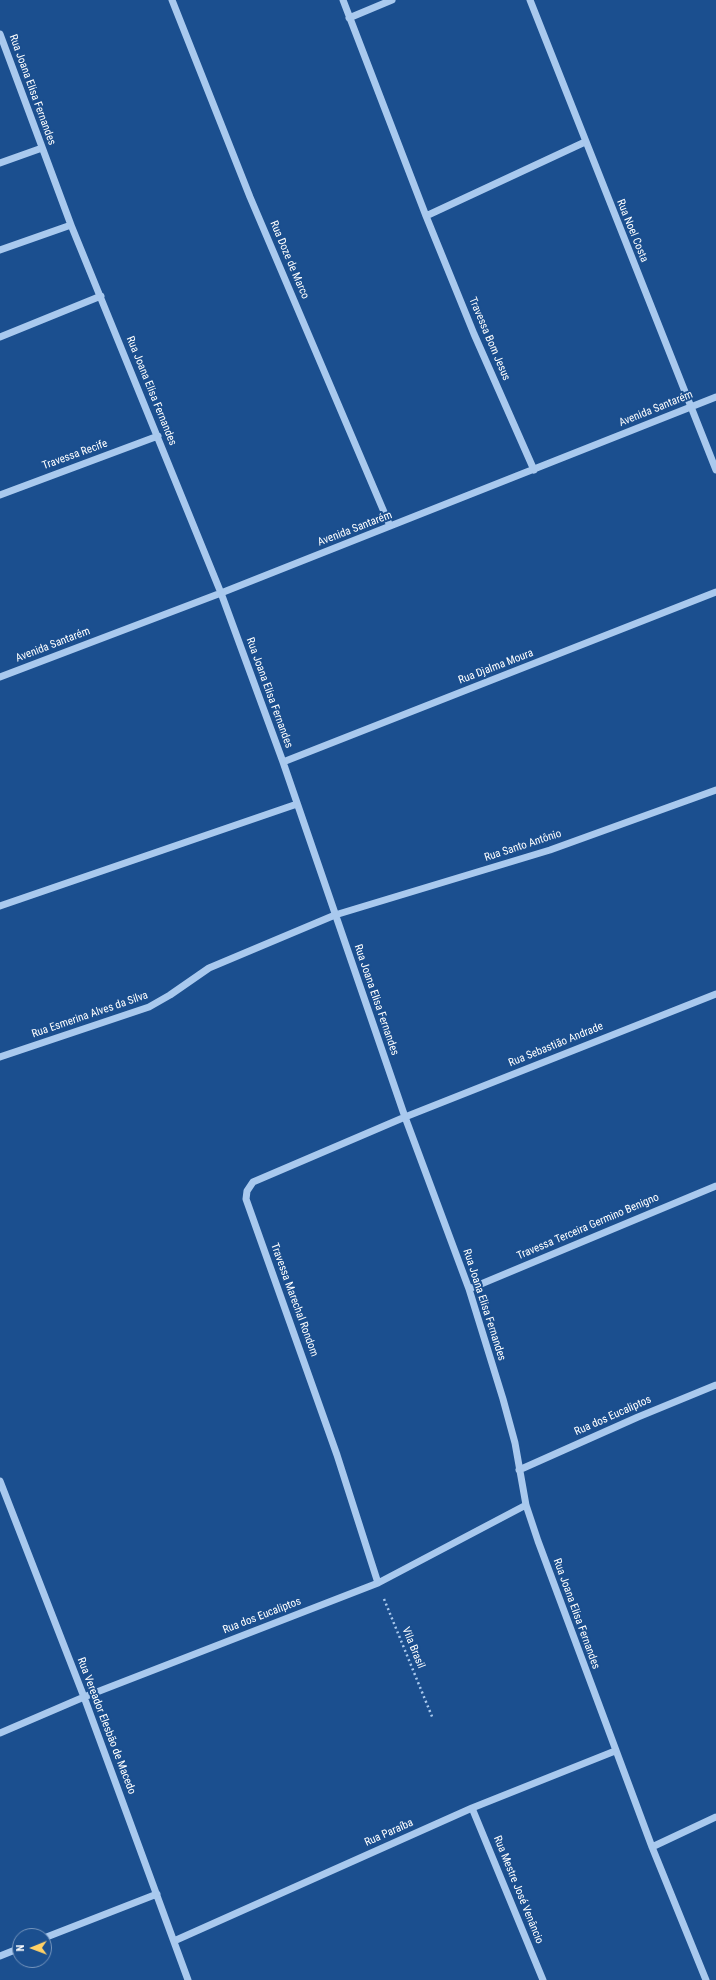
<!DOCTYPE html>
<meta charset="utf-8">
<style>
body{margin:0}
#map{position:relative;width:716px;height:1980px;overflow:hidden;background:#1b4f8f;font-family:"Roboto Condensed",sans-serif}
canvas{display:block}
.north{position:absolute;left:12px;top:1928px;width:40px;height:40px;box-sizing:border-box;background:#1b4f8f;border:1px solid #7695bc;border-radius:50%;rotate:269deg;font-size:11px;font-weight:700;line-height:16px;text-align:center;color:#fff}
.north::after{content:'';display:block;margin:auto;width:14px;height:18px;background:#ffd166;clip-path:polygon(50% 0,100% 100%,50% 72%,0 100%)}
</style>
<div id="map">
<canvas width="716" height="1980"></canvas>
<div class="north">N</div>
</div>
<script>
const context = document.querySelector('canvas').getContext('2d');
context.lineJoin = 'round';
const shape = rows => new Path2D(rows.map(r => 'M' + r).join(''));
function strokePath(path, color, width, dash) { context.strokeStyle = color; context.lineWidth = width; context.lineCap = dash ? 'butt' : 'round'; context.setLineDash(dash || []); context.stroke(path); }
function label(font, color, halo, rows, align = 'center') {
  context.font = font + ' "Roboto Condensed",sans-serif'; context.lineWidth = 4; context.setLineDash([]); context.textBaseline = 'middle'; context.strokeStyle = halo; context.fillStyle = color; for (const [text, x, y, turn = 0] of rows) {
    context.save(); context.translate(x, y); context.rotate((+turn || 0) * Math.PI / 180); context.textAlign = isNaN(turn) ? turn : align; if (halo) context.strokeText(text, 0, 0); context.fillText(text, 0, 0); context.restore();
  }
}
const path = shape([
 [384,1599,433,1719]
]);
const minor = shape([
 [172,0,250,197,390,526],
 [343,0,426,216,474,334,534,470],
 [530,0,716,470],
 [349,18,392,0],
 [0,34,71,225,221,593,283,762,405,1117,469,1289,503,1399,515,1443,526,1505,538,1541,652,1847,706,1980],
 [0,163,42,148],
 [426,216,585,142],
 [0,250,71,225],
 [0,337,101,296],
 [0,495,158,436],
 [0,677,221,593,716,397],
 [283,762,716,592],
 [0,906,297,804],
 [0,1057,149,1007,170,995,209,968,335,915,550,850,716,790],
 [469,1289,716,1186],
 [519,1470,638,1417,716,1385],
 [0,1481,84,1697,188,1980],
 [378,1583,337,1455,246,1199,247,1191,253,1182,405,1117,716,994],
 [0,1733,84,1697,378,1583,526,1505],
 [472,1808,543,1980],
 [652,1847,716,1817],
 [44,1938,157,1894],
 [174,1941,472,1808,615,1751],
 [0,1956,20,1948]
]);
const streetNames = [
 ["Rua Joana Elisa Fernandes",32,90,70],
 ["Rua Noel Costa",632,231,68],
 ["Rua Doze de Marco",289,260,67],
 ["Travessa Bom Jesus",489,339,67],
 ["Rua Joana Elisa Fernandes",151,391,68],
 ["Avenida Santarém",656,409,-22],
 ["Travessa Recife",75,455,-20],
 ["Avenida Santarém",355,529,-21],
 ["Avenida Santarém",53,645,-21],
 ["Rua Djalma Moura",496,667,-21],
 ["Rua Joana Elisa Fernandes",269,693,70],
 ["Rua Santo Antônio",523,846,-18],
 ["Rua Joana Elisa Fernandes",376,1000,71],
 ["Rua Esmerina Alves da Silva",90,1015,-19],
 ["Rua Sebastião Andrade",556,1045,-22],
 ["Travessa Terceira Germino Benigno",588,1227,-23],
 ["Travessa Marechal Rondom",294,1300,70],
 ["Rua Joana Elisa Fernandes",484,1305,72],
 ["Rua dos Eucaliptos",613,1416,-24],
 ["Rua Joana Elisa Fernandes",576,1614,70],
 ["Rua dos Eucaliptos",262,1616,-21],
 ["Vila Brasil",413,1648,68],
 ["Rua Vereador Elesbão de Macedo",106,1726,69],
 ["Rua Paraíba",389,1833,-24],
 ["Rua Mestre José Venâncio",518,1890,68]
];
strokePath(path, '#a9c9ee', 2.5, [2, 3]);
strokePath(minor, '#a9c9ee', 7);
label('11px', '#fff', '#1b4f8f', streetNames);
</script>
